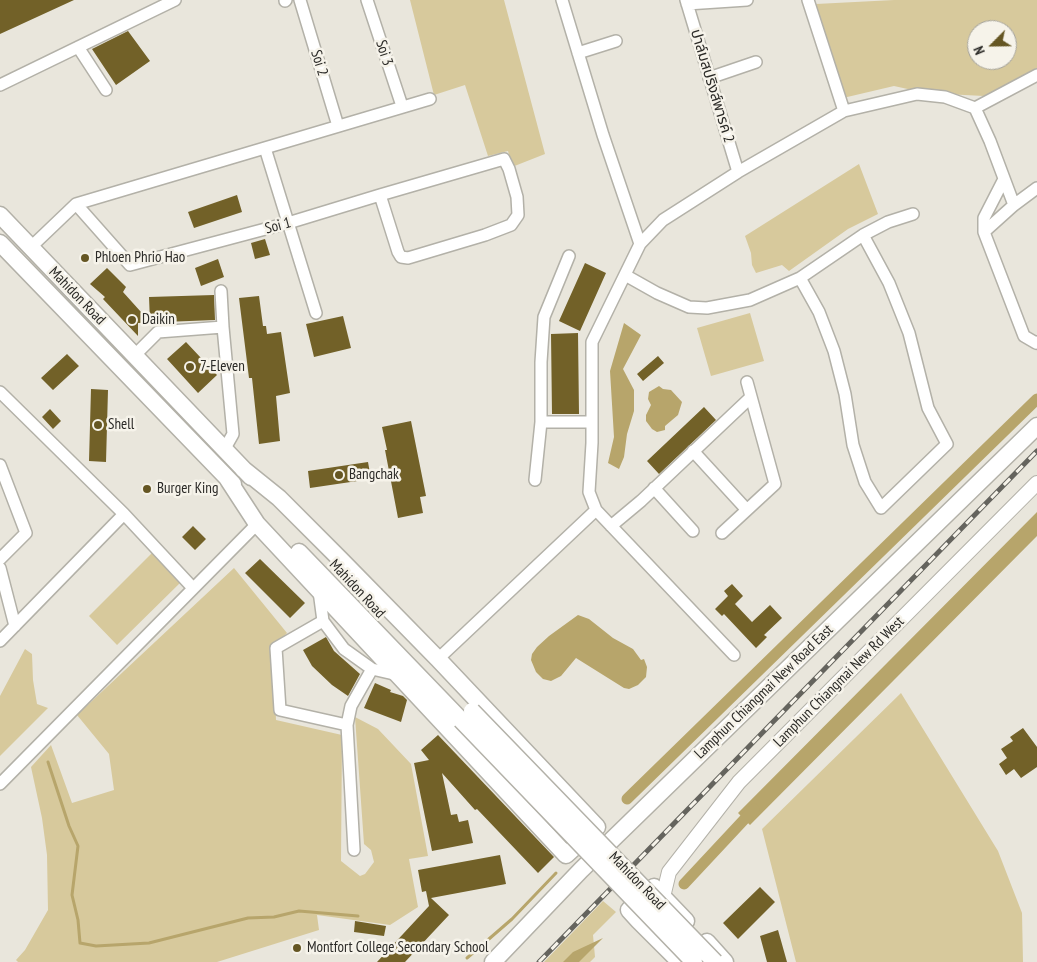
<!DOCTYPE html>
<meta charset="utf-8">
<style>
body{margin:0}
#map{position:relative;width:1037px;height:962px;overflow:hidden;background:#e9e6dc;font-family:"PT Sans Narrow",sans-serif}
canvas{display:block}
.north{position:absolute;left:967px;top:20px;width:50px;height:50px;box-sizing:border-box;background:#f6f3ea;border:1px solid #a5a39c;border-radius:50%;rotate:247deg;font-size:14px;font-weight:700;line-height:20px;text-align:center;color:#2b2a27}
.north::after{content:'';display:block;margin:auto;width:18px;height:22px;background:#655623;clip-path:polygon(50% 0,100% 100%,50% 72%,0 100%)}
</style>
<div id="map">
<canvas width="1037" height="962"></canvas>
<div class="north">N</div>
</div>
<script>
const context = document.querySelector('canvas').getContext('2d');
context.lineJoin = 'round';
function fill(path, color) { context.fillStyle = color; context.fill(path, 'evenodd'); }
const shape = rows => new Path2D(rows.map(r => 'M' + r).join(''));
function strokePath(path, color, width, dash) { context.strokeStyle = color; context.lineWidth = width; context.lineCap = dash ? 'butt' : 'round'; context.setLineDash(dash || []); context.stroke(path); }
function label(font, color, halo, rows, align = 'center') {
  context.font = font + ' "PT Sans Narrow","Noto Sans Thai",sans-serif'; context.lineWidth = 5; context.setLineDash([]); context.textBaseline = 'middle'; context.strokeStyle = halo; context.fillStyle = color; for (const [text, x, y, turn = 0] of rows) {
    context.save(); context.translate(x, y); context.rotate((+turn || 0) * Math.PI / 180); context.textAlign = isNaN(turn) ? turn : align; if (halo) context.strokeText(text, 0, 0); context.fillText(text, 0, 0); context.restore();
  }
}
const green = shape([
 [410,0,504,0,545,154,512,167,508,151,488,156,465,85,434,95],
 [894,0,1037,0,1037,68,984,96,926,93,894,86,843,98,816,4],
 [977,30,1007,30,1007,60,977,60],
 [859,164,878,214,848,229,789,271,782,265,756,273,752,265,751,253,745,236],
 [750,313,764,361,711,376,697,328],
 [152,553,181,582,117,645,89,616],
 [234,568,287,633,273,648,276,720,342,735,341,861,360,876,365,874,374,862,371,850,364,844,355,717,378,729,411,764,428,856,409,859,418,907,390,925,317,915,319,930,217,962,18,962,16,960,25,950,48,910,47,855,42,818,31,767,51,745,72,803,114,790,109,754,77,715],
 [25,649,32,654,33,680,37,704,48,708,0,756,0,696],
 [901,693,998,851,1022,913,1023,962,796,962,762,829],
 [603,901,616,912,593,935,595,957,590,962,544,962]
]);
const water = shape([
 [624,323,641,335,623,369,634,390,634,411,627,434,624,457,619,469,608,463,614,437,610,371],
 [659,386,663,389,671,390,682,402,678,415,665,426,665,430,657,432,652,429,646,421,646,415,651,405,648,399,649,392],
 [1037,512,1037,536,750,825,738,813],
 [578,615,589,619,613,638,633,649,641,660,644,659,647,667,646,677,638,685,629,689,624,688,576,658,561,676,551,681,543,679,536,672,531,660,532,654,537,647,549,636],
 [603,938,579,962,563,962,573,952]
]);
const stream = shape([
 [48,762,69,826,78,846,72,895,78,920,80,943,96,946,149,943,248,918,274,917,299,911,358,916],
 [467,958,512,919,556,873]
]);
const canal = shape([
 [627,799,1037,399],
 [684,884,754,809]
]);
const building = shape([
 [0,0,74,0,0,34],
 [128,31,150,61,116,85,92,49],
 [237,195,242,212,194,228,188,212],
 [265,239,270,255,255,259,251,243],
 [218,259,224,277,201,286,195,268],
 [585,263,606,273,580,331,559,321],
 [107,268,126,287,123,292,150,322,149,297,214,295,215,320,138,323,138,336,103,299,105,297,90,284],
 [259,296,263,326,266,326,267,334,281,332,290,393,276,396,280,441,259,444,252,378,249,378,239,298],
 [343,316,351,348,314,357,306,324],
 [578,333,579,414,552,414,551,334],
 [186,342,217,375,198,393,167,359],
 [67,354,79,366,53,390,41,378],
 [658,356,664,363,643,381,637,374],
 [91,389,108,390,106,462,89,461],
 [704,407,716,420,659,474,647,461],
 [50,409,61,421,53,429,42,417],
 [411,421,426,496,420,497,423,513,398,518,385,450,387,450,382,427],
 [368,462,371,479,310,488,308,471],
 [193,526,206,539,195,550,182,537],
 [260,559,305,603,290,618,245,573],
 [732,584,743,596,735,604,752,622,770,605,782,618,764,635,767,637,756,648,724,614,722,616,715,609,728,596,724,591],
 [326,637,334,651,360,674,348,696,332,685,312,666,303,650],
 [375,683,391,690,390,692,403,696,407,700,401,722,364,708],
 [1023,728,1037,747,1037,767,1021,778,1014,769,1006,775,999,764,1007,758,1001,749,1013,741,1010,737],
 [438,735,554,857,538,873,477,809,475,810,442,773,451,815,457,814,459,822,468,820,473,843,432,851,414,763,429,760,421,750],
 [500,855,506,884,431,898,449,915,405,962,377,962,429,906,426,891,422,892,418,870],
 [760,887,775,902,738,939,723,923],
 [355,921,386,926,384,936,354,932],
 [778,930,787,962,767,962,760,936]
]);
const minor = shape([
 [300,0,338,126],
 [367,0,402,106],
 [562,0,603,135,640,244],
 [686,0,738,172],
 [808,0,844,111],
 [285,1,286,0],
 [687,4,747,0],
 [78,47,106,90],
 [578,53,616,41],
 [709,78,756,62],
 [0,85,175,0],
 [975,108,1037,75],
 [265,148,316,313],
 [1004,179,984,218,984,232,1024,336,1036,343,1037,342],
 [76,204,130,265,288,223,380,195,504,159,509,169,517,197,518,215,511,225,485,235,408,258,401,257,398,252,380,195],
 [984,232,1014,205,1037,188],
 [31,247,76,204,430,99],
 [625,275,657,293,689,307,707,308,750,300,800,278,863,235,888,222,913,214],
 [800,278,819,312,834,351,845,394,853,445,865,482,881,508,947,444,928,408,909,333,889,283,863,235],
 [221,291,223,327],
 [134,356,158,332,223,327,233,434,224,450],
 [0,392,124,514,193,588],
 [541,422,592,422],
 [693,451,747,510],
 [0,465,26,533,0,559],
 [535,480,541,422,541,362,544,317,569,256],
 [654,488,693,531],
 [611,526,641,501,751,397],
 [722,533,775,484,747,382],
 [0,568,15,626],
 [319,591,323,621,344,649,372,669,398,675],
 [323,621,276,648,280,710,347,725],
 [0,641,124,514],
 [734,655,596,510,589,492,592,443,592,342,640,244,663,220,738,172,844,111,917,94,945,97,975,108,990,141,1014,205],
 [438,659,596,510],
 [0,784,257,524],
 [354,850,347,725,351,706,372,669]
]);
const tertiary = shape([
 [663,897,669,872,739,782,1037,483]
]);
const secondary = shape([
 [0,215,251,477],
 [0,243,233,484],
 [227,478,257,524,566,855,597,827,438,659,340,559,279,498,243,469],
 [299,552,461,720],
 [639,921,629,910,654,887,663,897],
 [707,942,725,962],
 [493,962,581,870,1037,426],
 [680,962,639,921,663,897,686,921]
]);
const rail = shape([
 [539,962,1037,451]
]);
const secondaryBridge = shape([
 [472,711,715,962],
 [461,720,694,962]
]);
const markers = [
 [85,258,5,"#655623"],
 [132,320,5,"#655623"],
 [190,367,5,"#655623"],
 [98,425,5,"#655623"],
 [339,475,5,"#655623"],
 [147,489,5,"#655623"],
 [297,948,5,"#655623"]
];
const streetNames = [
 ["Soi 3",384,53,72],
 ["Soi 2",319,63,73],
 ["ปาล์มสปริงส์พารค์ 2",712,86,73],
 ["Soi 1",278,226,-15],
 ["Mahidon Road",77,296,46],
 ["Mahidon Road",357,589,47],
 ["Lamphun Chiangmai New Rd West",839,682,-45],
 ["Lamphun Chiangmai New Road East",764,692,-44],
 ["Mahidon Road",637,881,46]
];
const poiNames = [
 ["Phloen Phrio Hao",95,258],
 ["Daikin",142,320],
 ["7-Eleven",200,367],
 ["Shell",108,425],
 ["Bangchak",349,475],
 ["Burger King",157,489],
 ["Montfort College Secondary School",307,948]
];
fill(green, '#d7c99c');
fill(water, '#b7a56b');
strokePath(stream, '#b7a56b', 3);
strokePath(canal, '#b7a56b', 11);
fill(building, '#726128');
strokePath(minor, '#b3b1a8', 14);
strokePath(tertiary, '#b3b1a8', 16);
strokePath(secondary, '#b3b1a8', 19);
strokePath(minor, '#fff', 11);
strokePath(tertiary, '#fff', 14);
strokePath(secondary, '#fff', 16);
strokePath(rail, '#65645e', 5);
strokePath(rail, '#f6f3ea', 3, [9]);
strokePath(secondaryBridge, '#b3b1a8', 19, []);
strokePath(secondaryBridge, '#fff', 16);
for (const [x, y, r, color] of markers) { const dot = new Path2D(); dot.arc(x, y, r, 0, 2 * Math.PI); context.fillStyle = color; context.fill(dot); strokePath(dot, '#f6f3ea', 2); }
label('15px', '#2b2a27', '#f6f3ea', streetNames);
label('15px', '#2b2a27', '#f6f3ea', poiNames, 'left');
</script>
